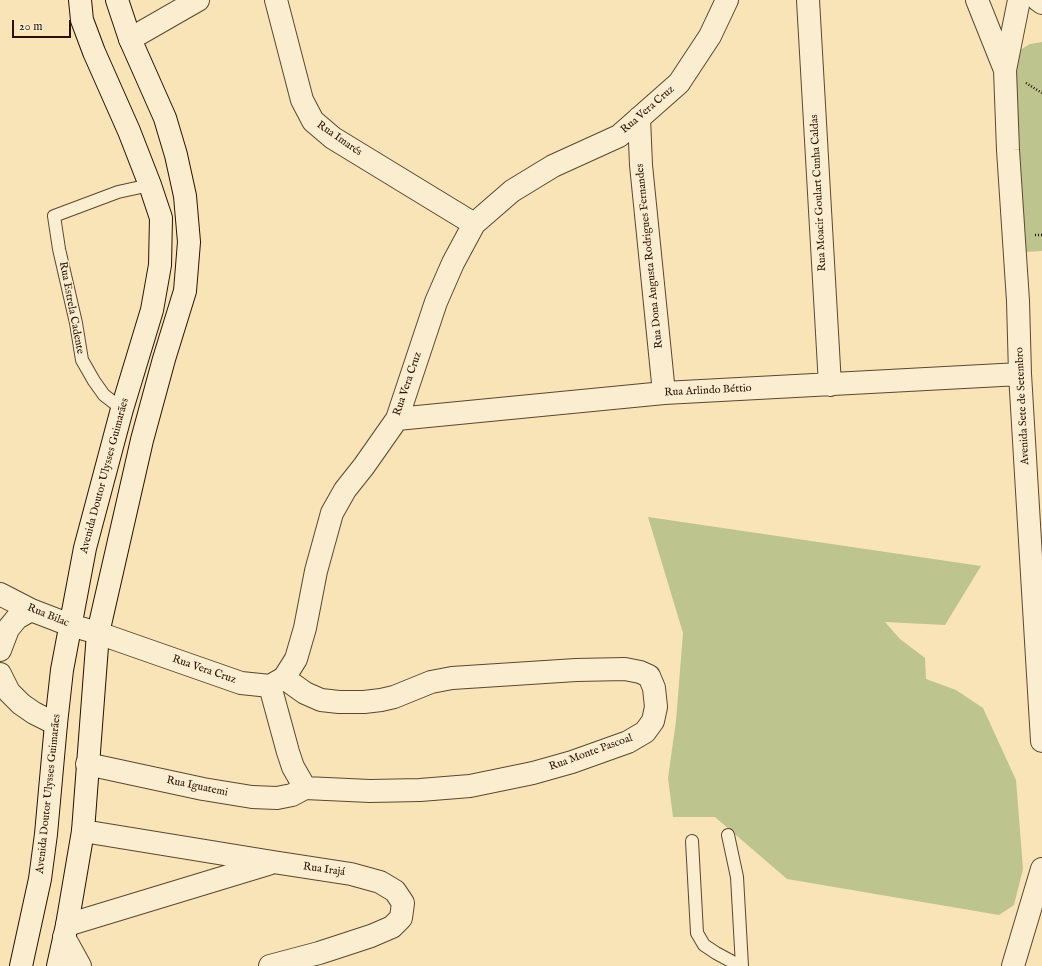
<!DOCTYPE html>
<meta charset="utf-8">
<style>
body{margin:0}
#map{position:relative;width:1042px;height:966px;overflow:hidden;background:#f8e4b7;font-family:"IM FELL English",serif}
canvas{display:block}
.scale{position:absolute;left:12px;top:20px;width:59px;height:18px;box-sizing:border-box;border:2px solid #291204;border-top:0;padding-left:5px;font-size:12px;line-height:14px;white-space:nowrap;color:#291204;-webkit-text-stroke:3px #faedd0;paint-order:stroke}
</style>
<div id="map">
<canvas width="1042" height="966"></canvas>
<div class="scale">20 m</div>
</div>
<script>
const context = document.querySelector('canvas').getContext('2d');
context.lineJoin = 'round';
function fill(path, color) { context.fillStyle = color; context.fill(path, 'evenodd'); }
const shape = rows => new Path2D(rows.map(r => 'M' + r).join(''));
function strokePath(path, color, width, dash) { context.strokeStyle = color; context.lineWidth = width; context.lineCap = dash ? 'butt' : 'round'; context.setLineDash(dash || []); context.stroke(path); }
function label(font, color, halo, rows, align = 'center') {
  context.font = font + ' "IM FELL English",serif'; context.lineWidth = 3; context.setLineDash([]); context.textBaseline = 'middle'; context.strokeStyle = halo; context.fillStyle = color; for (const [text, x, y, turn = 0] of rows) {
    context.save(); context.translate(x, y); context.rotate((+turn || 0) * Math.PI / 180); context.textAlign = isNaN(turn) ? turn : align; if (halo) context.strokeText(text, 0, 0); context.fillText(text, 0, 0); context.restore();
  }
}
const green = shape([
 [1042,42,1042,251,1025,252,1012,70,1020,50,1030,44],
 [648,517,981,566,945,625,885,622,900,639,925,658,926,679,956,690,983,708,1016,780,1023,869,1014,905,999,915,787,879,715,817,673,817,668,778,676,721,683,633]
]);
const path = shape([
 [1026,83,1042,93],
 [1035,235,1042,235]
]);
const service = shape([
 [122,409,104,395,94,381,82,360,76,323,59,249,54,216,118,192,150,185],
 [728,835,737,877,742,966],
 [692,841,697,933,704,945,716,953,740,966]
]);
const minor = shape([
 [276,0,302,100,313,121,333,138,474,224],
 [808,0,830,385],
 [977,0,1005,70],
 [1019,0,1005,70,1008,150,1018,301,1020,374,1042,741],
 [1038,0,1042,3],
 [130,39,198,0],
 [639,118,641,165,664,393],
 [397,419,664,393,1020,374],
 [98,633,241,683,270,686,284,678,296,659,305,628,316,571,332,513,345,490,364,466,397,419,436,302,453,263,474,224,512,191,553,166,619,136,679,83,710,36,727,0],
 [270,686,288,752,293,767,305,788,370,791,420,790,470,786,533,773,572,762,628,742,645,732,653,721,656,707,654,688,649,676,640,672,625,669,576,670,452,678,431,682,394,697,381,700,364,702,339,702,321,700,305,693,284,678],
 [87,764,203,789,252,797,277,798,292,795,305,788],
 [83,831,273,862,351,874,380,882,395,891,403,903,401,918,392,927,371,936,319,953,270,966],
 [67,925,268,864],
 [64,937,80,966],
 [1013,966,1042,869]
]);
const tertiary = shape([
 [0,594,31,610,70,625,98,633],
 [0,650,8,629,17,618,31,610],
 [0,674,9,692,21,704,34,713,56,724]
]);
const secondary = shape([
 [21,966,40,879,46,834,56,724,62,670,85,548,122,409,152,310,160,265,161,218,150,185,129,131,94,52,82,20,80,0],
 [58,966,67,925,83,831,98,633,142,440,164,359,185,291,189,242,185,196,176,155,165,118,130,39,117,0]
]);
const streetNames = [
 ["Rua Vera Cruz",648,110,-41],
 ["Rua Imarés",339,139,35],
 ["Rua Moacir Goulart Cunha Caldas",819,193,-93],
 ["Rua Dona Augusta Rodrigues Fernandes",650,256,-96],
 ["Rua Estrela Cadente",71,308,79],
 ["Rua Vera Cruz",408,384,-71],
 ["Rua Arlindo Béttio",708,391,-3],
 ["Avenida Sete de Setembro",1023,406,-93],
 ["Avenida Doutor Ulysses Guimarães",105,476,-75],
 ["Rua Bilac",48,616,22],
 ["Rua Vera Cruz",204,670,19],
 ["Rua Monte Pascoal",591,753,-20],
 ["Rua Iguatemi",197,787,12],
 ["Avenida Doutor Ulysses Guimarães",49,794,-84],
 ["Rua Irajá",324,870,8]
];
fill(green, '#bec48e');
strokePath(service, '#5d4631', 14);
strokePath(minor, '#5d4631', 24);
strokePath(tertiary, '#5d4631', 24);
strokePath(secondary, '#291204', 24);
strokePath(path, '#291204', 2.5, [1, 2]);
strokePath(service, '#faedd0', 12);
strokePath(minor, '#faedd0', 22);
strokePath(tertiary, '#faedd0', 22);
strokePath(secondary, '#faedd0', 22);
label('11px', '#291204', '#faedd0', streetNames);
</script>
